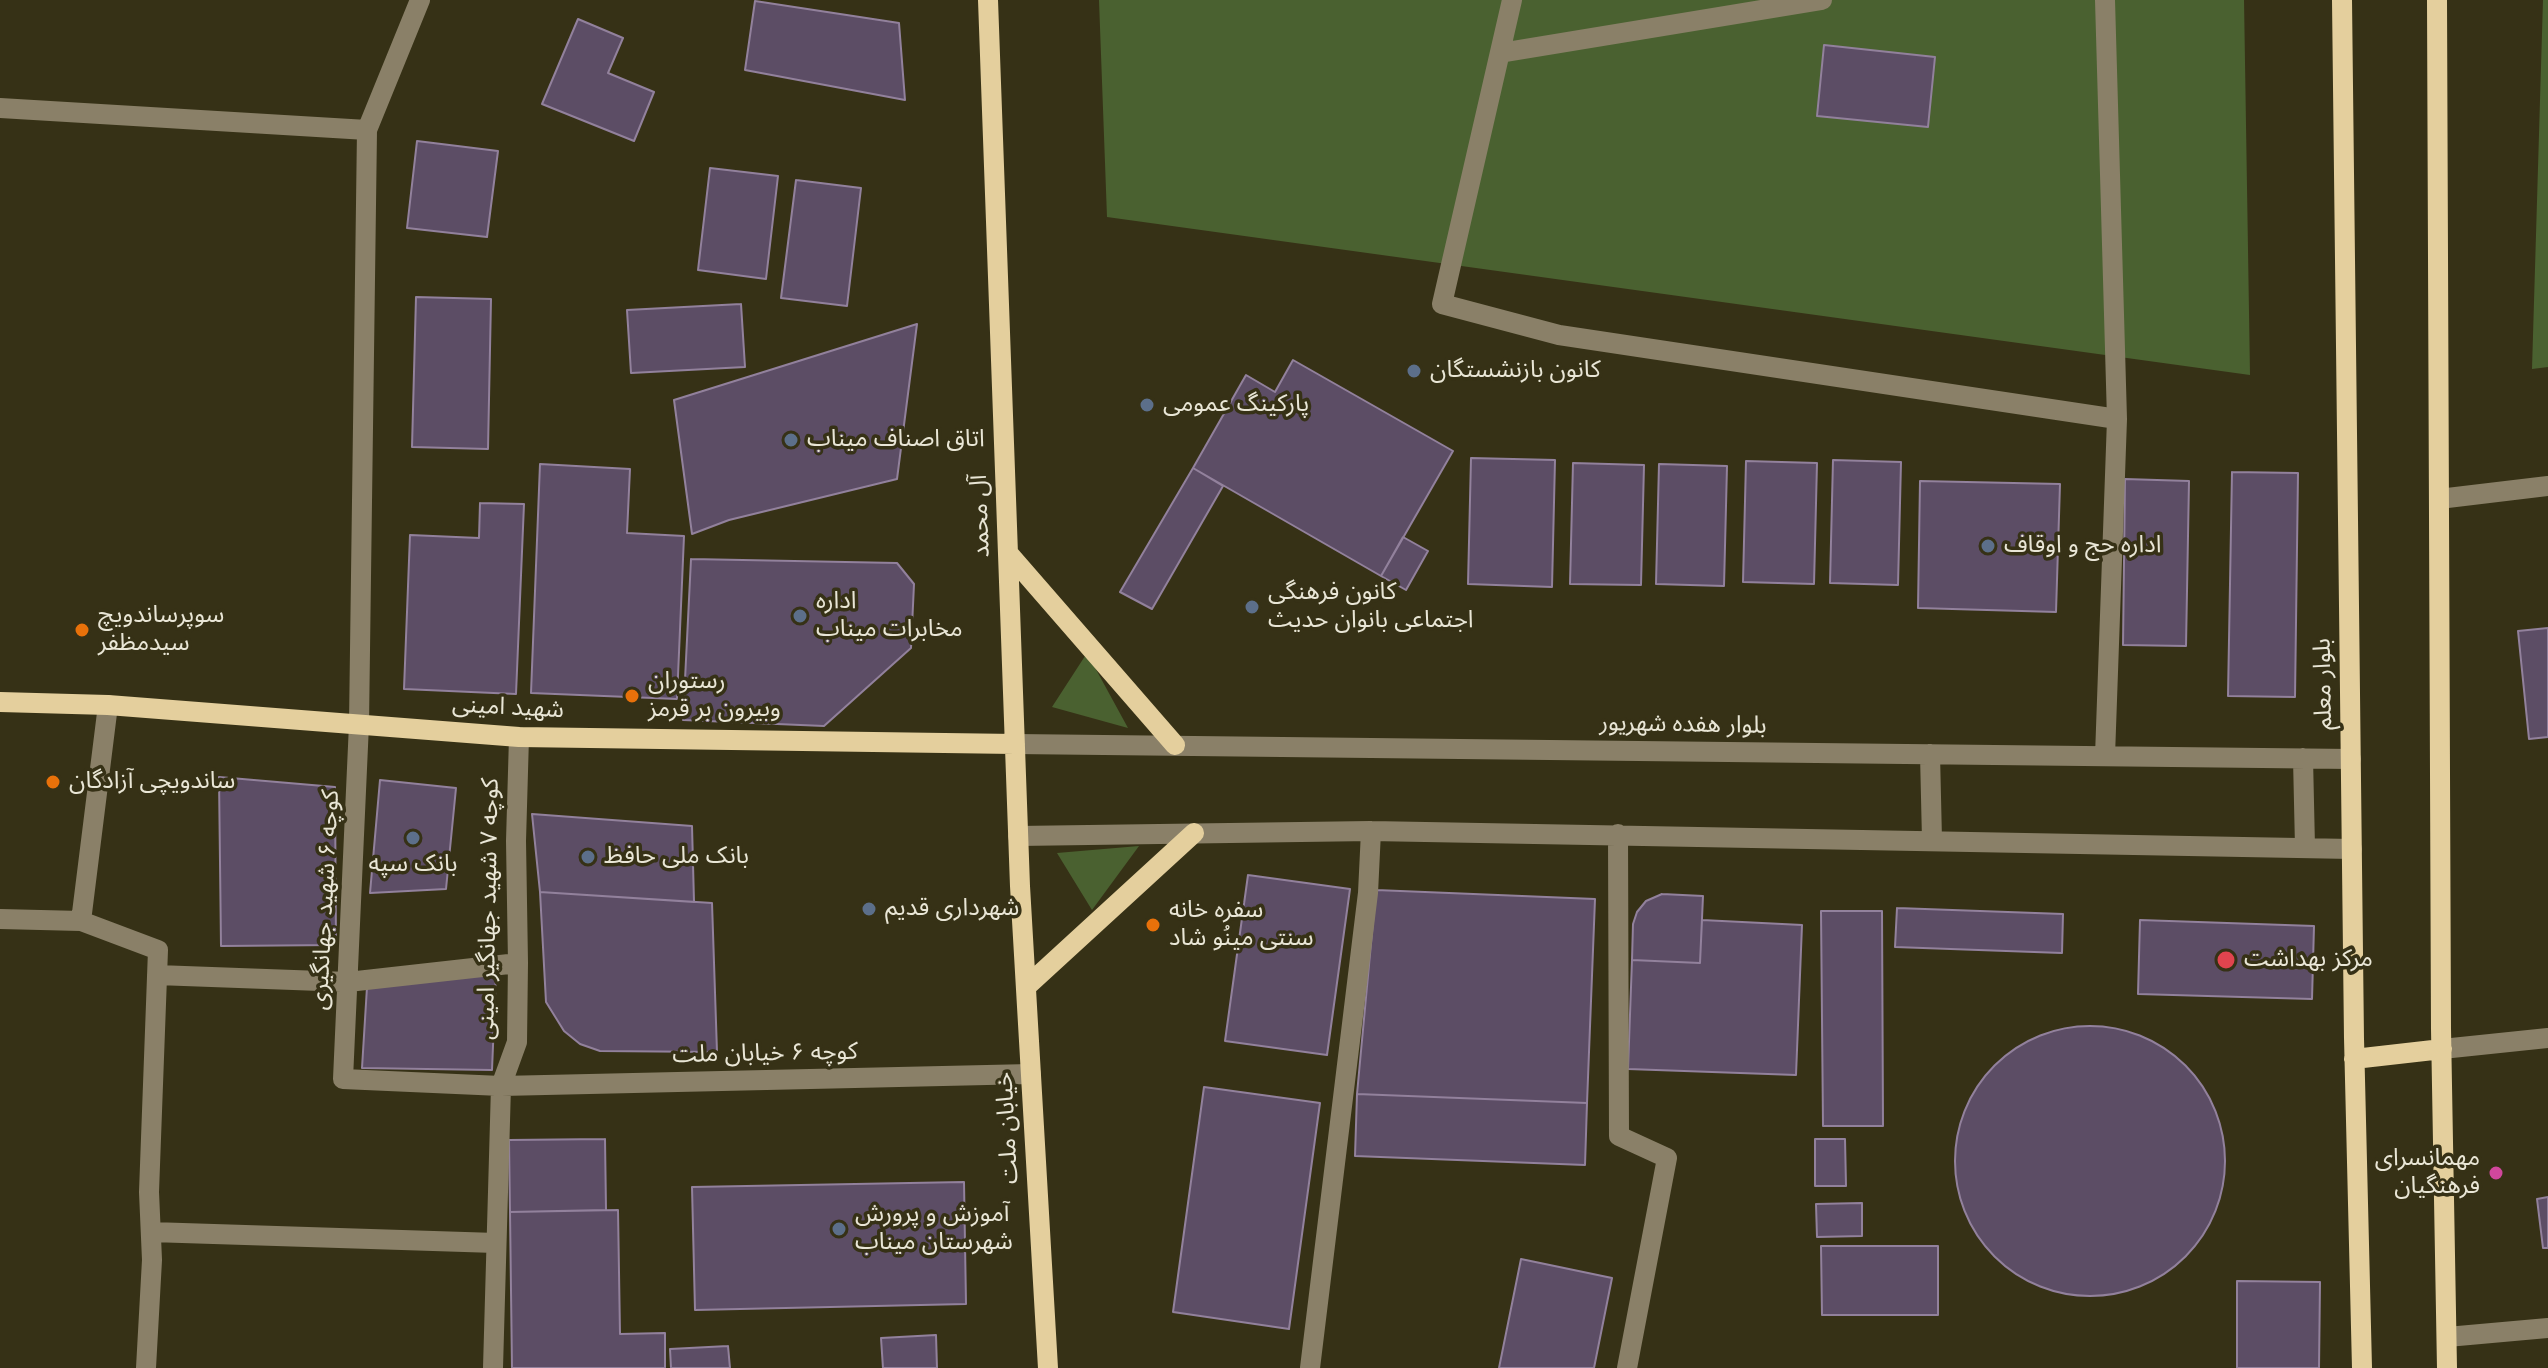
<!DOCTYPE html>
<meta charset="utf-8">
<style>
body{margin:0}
canvas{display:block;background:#363116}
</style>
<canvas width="2548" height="1368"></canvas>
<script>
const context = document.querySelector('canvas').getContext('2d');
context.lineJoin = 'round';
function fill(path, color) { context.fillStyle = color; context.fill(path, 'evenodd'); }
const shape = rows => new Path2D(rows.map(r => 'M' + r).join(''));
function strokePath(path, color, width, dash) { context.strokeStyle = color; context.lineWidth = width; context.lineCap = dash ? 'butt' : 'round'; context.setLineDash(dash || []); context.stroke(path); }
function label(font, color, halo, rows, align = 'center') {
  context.font = font + ' "Varela Round","Noto Sans Arabic",sans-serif'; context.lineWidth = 7; context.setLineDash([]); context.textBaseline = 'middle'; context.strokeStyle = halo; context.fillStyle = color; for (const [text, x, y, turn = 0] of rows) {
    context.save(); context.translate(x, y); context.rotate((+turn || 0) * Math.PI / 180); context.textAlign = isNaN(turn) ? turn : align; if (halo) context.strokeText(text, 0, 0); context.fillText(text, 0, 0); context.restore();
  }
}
const green = shape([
 [1099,0,2244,0,2250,375,1107,217],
 [2543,0,2548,0,2548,367,2532,369],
 [1087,653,1128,728,1052,707],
 [1139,846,1092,910,1057,853]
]);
const building = shape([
 [755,1,899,23,905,100,745,70,755,1],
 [578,19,623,38,608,73,654,92,634,141,542,104,578,19],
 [1824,45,1935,57,1928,127,1817,116,1824,45],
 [417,141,498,151,487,237,407,228,417,141],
 [710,168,778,176,766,279,698,270,710,168],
 [796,180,861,188,847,306,781,298,796,180],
 [416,297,491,299,488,449,412,447,416,297],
 [741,304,745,367,631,373,627,310,741,304],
 [917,324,897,479,729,520,692,534,674,400,917,324],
 [1293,360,1453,451,1381,576,1193,468,1246,375,1275,392,1293,360],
 [1471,458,1555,460,1552,587,1468,584,1471,458],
 [1833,460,1901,462,1898,585,1830,583,1833,460],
 [1746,461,1817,463,1814,584,1743,582,1746,461],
 [1573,463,1644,465,1641,585,1570,584,1573,463],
 [540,464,630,469,627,533,684,536,677,699,531,693,540,464],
 [1659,464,1727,466,1724,586,1656,584,1659,464],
 [1193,468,1223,486,1152,609,1120,592,1193,468],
 [2232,472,2298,473,2295,697,2228,696,2232,472],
 [2125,479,2189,481,2186,646,2123,645,2125,479],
 [1920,481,2060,484,2056,612,1918,608,1920,481],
 [480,503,524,504,516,694,404,689,410,535,479,538,480,503],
 [1403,537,1428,551,1406,590,1381,576,1403,537],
 [691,559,897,563,914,584,911,648,824,726,683,720,691,559],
 [2548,628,2548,737,2529,739,2518,631,2548,628],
 [219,777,335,787,336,945,221,946,219,777],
 [380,780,456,788,446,889,370,893,380,780],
 [532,814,692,826,694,902,540,892,532,814],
 [1248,875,1350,889,1327,1055,1225,1041,1248,875],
 [1376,890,1595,899,1587,1103,1357,1094,1376,890],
 [540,892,712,903,717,1052,600,1051,580,1044,564,1031,546,1002,540,892],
 [1662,894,1703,896,1700,963,1632,960,1633,924,1637,912,1646,901,1662,894],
 [1897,908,2063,914,2062,953,1895,947,1897,908],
 [1821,911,1882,911,1883,1126,1823,1126,1821,911],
 [1702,920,1802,925,1796,1075,1628,1069,1632,960,1700,963,1702,920],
 [2140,920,2314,926,2312,999,2138,994,2140,920],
 [496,973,492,1070,362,1068,367,987,496,973],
 '1955 1161a135 135 0 1 1 270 0a135 135 0 1 1-270 0Z',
 [1204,1087,1320,1103,1289,1329,1173,1312,1204,1087],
 [1357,1094,1587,1103,1585,1165,1355,1156,1357,1094],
 [605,1139,606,1210,510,1212,509,1140,605,1139],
 [1815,1139,1845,1139,1846,1186,1815,1186,1815,1139],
 [964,1182,966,1304,695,1310,692,1187,964,1182],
 [2548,1197,2548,1248,2543,1248,2537,1199,2548,1197],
 [1862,1203,1862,1236,1817,1237,1816,1204,1862,1203],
 [618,1210,620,1334,665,1333,665,1368,512,1368,510,1212,618,1210],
 [1821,1246,1938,1246,1938,1315,1822,1315,1821,1246],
 [1521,1259,1612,1278,1594,1368,1499,1368,1521,1259],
 [2237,1281,2320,1282,2319,1368,2237,1368,2237,1281],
 [936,1335,937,1368,883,1368,881,1338,936,1335],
 [728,1346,730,1368,671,1368,670,1349,728,1346]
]);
const minor = shape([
 [420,0,367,130,359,724,343,1079,501,1086,1031,1074],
 [1512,0,1442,304,1559,335,2117,419],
 [2105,0,2117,419,2105,756],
 [1500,53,1822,0],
 [0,108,367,130],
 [2439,499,2548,486],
 [1015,744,2351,759],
 [1930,754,1932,840],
 [2303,758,2305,847],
 [1618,834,1619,1136,1667,1158,1627,1368],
 [1018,836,1371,831,2352,849],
 [0,919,81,921,158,950,149,1192,152,1260,146,1368],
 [81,921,108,705],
 [157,975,348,982,518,963],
 [2442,1049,2548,1038],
 [151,1232,496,1243],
 [2447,1337,2548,1328],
 [493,1368,501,1086,517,1042,518,963,516,841,519,737],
 [1310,1368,1368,893,1371,831]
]);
const major = shape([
 [988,0,1020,886,1048,1368],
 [2342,0,2354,1038,2362,1368],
 [2437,0,2441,1029,2447,1368],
 [1008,553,1175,745],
 [0,702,108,705,519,737,1015,744],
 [1026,987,1194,833],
 [2354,1059,2442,1049]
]);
const markers = [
 [1414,371,8,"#5c6f8a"],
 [1147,405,8,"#5c6f8a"],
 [791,440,8,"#5c6f8a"],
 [1988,546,8,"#5c6f8a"],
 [1252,607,8,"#5c6f8a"],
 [800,616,8,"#5c6f8a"],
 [82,630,8,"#e8710a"],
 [632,696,8,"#e8710a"],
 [53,782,8,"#e8710a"],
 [413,838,8,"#5c6f8a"],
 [588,857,8,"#5c6f8a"],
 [869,909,8,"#5c6f8a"],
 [1153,925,8,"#e8710a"],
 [2226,960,10,"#e0444e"],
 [2496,1173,8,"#d1479c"],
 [839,1229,8,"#5c6f8a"]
];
const poiNames = [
 ["کانون بازنشستگان",1430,371],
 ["پارکینگ عمومی",1163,405],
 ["اتاق اصناف میناب",807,440],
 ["اداره حج و اوقاف",2004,546],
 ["کانون فرهنگی",1268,593],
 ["اجتماعی بانوان حدیث",1268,621],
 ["اداره",816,602],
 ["مخابرات میناب",816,630],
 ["سوپرساندویچ",98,616],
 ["سیدمظفر",98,644],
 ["رستوران",648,682],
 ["وبیرون بر قرمز",648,710],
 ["ساندویچی آزادگان",69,782],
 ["بانک ملی حافظ",604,857],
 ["بانک سپه",413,865,"center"],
 ["شهرداری قدیم",885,909],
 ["سفره خانه",1169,911],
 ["سنتی مینُو شاد",1169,939],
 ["مرکز بهداشت",2244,960],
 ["مهمانسرای",2480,1159,"right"],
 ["فرهنگیان",2480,1187,"right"],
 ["آموزش و پرورش",855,1215],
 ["شهرستان میناب",855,1243]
];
const streetNames = [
 ["آل محمد",981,516,-92],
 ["بلوار معلم",2324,684,-91],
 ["شهید امینی",508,708,3],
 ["بلوار هفده شهریور",1683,725,1],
 ["کوچه ۶ شهید جهانگیری",326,900,-87],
 ["کوچه ۷ شهید جهانگیر امینی",489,909,-89],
 ["کوچه ۶ خیابان ملت",765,1054,-1],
 ["خیابان ملت",1008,1128,-93]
];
fill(green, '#4a6130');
fill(building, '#5c4d65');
strokePath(building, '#92819c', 2);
strokePath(minor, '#8a8068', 20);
strokePath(major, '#e4cf9d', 20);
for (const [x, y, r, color] of markers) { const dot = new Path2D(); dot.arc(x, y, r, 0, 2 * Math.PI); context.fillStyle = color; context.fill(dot); strokePath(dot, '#363116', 3); }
label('24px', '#e9e6d6', '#363116', poiNames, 'left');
label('24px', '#e9e6d6', '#363116', streetNames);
</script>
